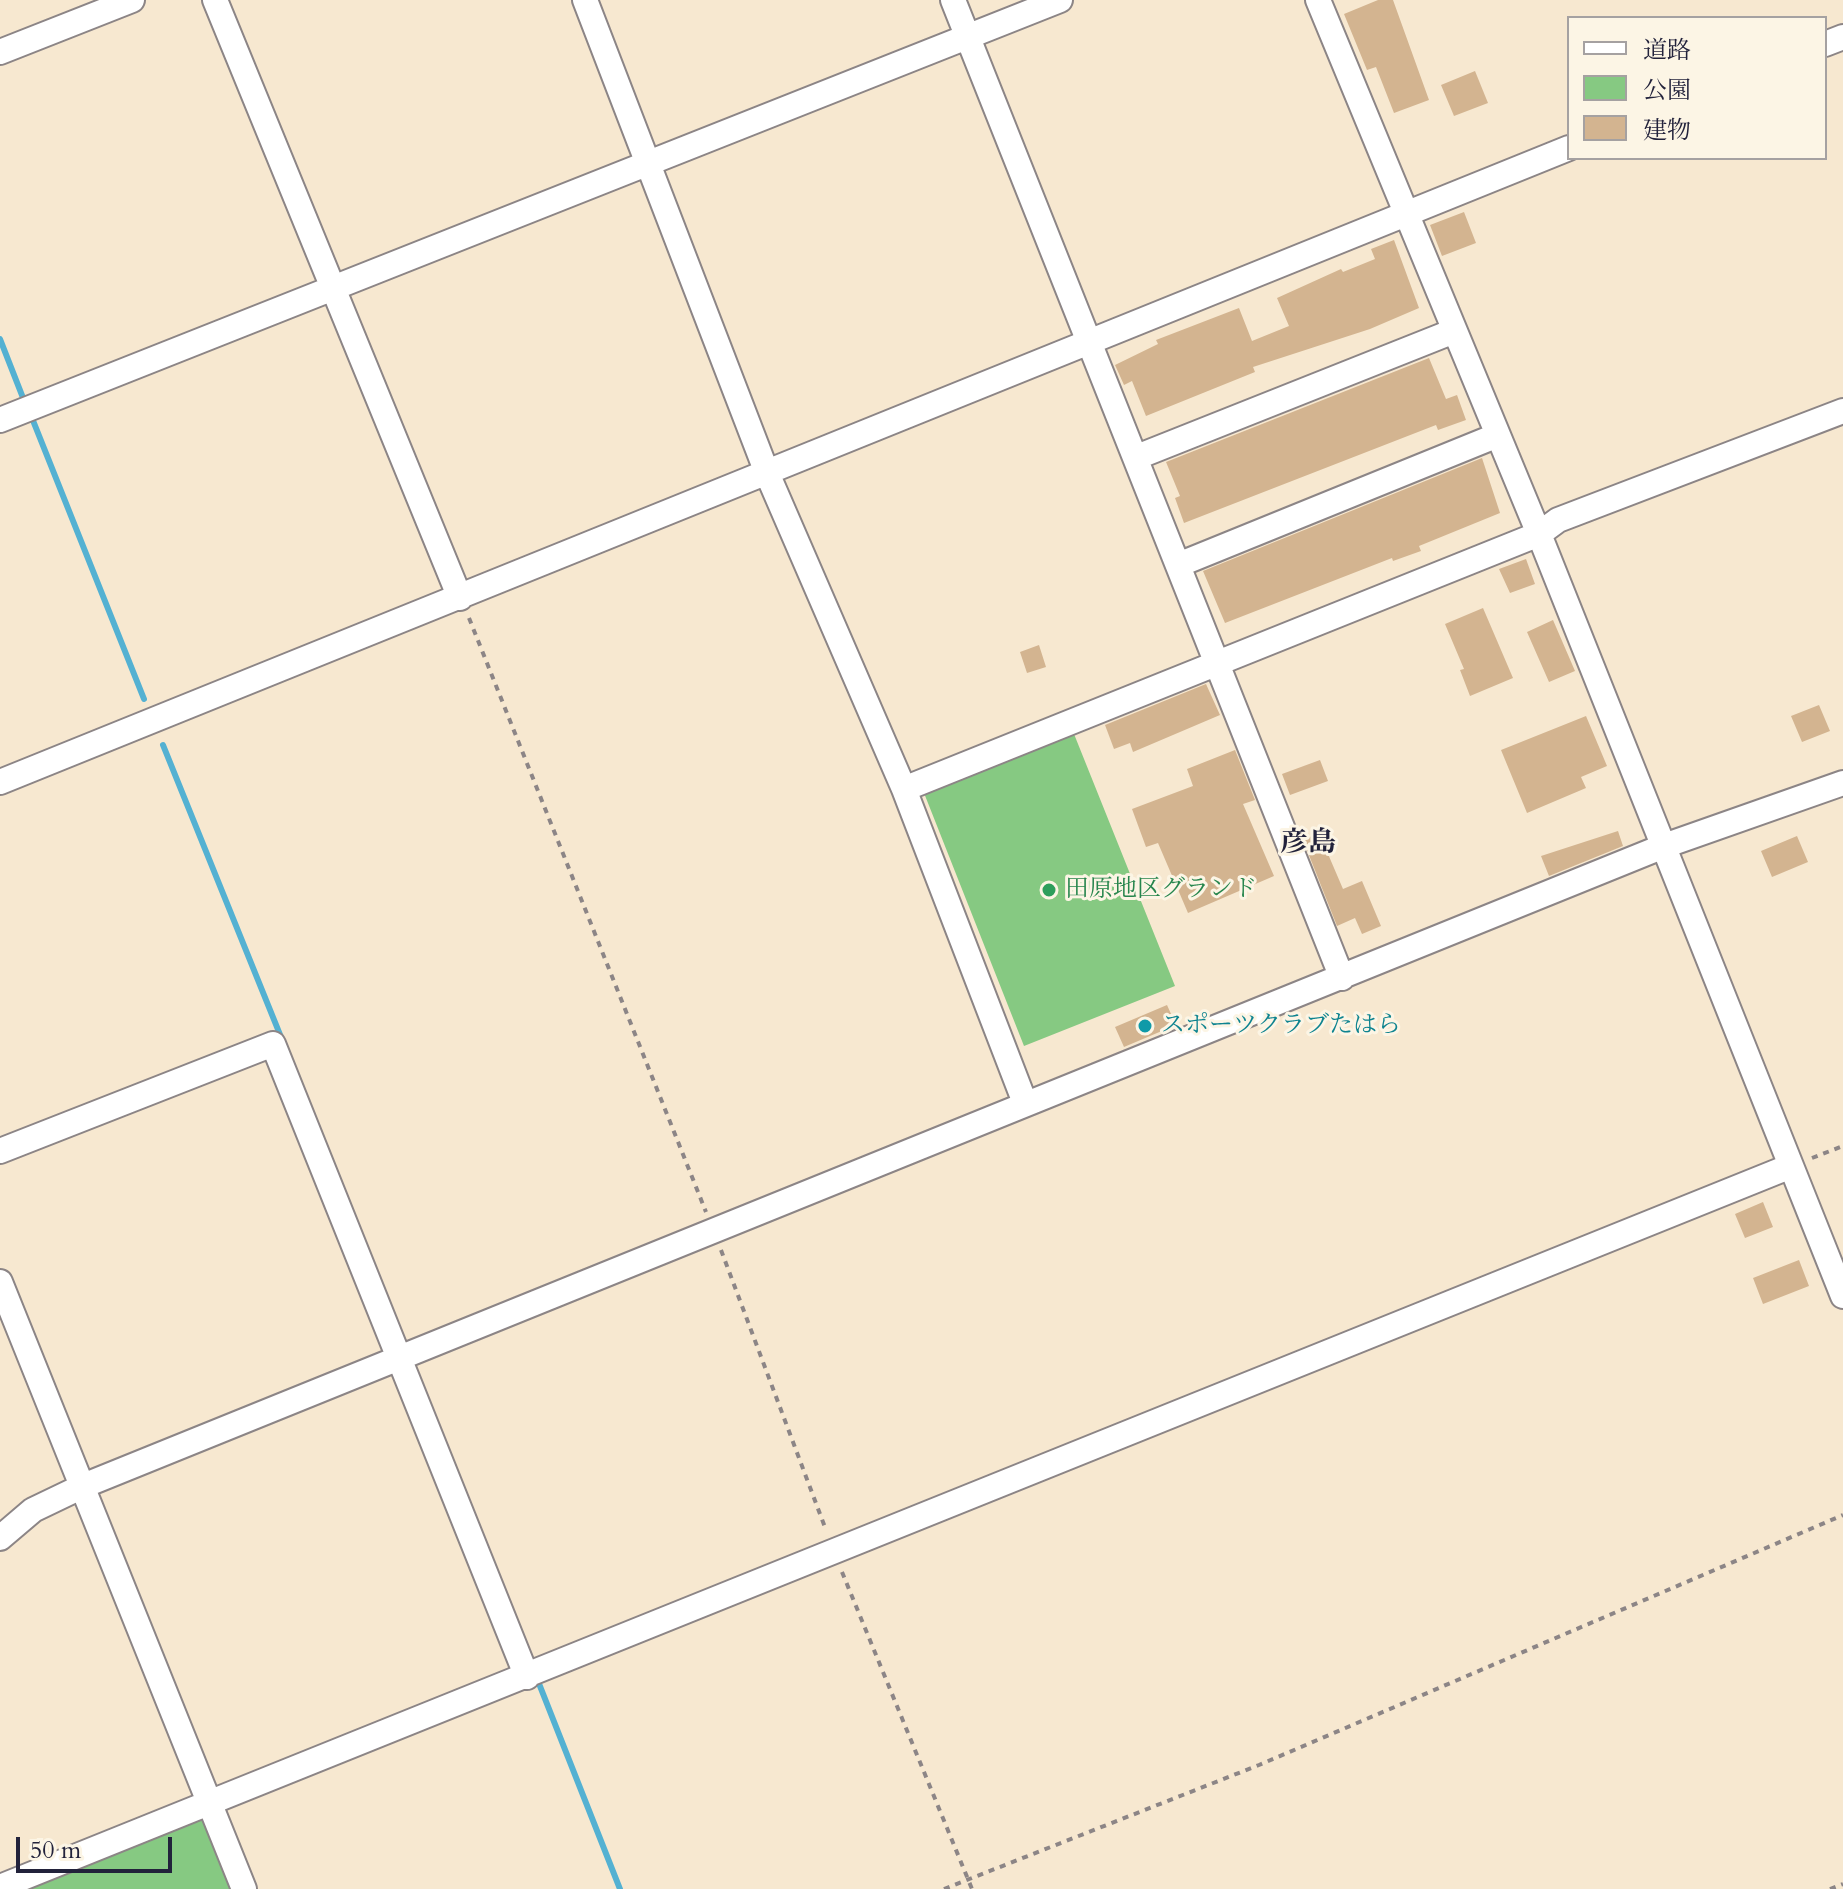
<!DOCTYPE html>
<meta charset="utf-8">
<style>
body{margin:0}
#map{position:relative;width:1843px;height:1889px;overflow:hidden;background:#f7e8d0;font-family:Cardo,"Noto Serif JP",serif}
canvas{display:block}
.legend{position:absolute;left:1567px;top:16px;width:260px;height:144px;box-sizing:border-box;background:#fcf5e5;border:2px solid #a5a1a1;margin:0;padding:10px 14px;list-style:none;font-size:24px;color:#22223b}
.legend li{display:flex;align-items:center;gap:16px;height:40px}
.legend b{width:40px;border:2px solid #a5a1a1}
.scale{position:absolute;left:16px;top:1837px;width:156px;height:36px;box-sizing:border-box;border:4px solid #22223b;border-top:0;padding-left:10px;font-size:24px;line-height:28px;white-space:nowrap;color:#22223b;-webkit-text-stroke:6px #fcf5e5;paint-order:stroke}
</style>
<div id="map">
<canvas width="1843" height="1889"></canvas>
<ul class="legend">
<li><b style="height:10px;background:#fff"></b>道路</li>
<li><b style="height:22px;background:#86c982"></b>公園</li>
<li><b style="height:22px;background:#d3b490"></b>建物</li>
</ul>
<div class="scale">50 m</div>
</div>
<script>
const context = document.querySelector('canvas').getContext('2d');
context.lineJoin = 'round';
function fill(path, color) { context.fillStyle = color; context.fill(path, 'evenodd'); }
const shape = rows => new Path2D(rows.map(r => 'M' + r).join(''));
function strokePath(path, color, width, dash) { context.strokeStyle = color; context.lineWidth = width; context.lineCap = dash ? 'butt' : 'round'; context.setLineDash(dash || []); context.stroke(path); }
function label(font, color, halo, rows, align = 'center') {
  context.font = font + ' Cardo,"Noto Serif JP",serif'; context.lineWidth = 6; context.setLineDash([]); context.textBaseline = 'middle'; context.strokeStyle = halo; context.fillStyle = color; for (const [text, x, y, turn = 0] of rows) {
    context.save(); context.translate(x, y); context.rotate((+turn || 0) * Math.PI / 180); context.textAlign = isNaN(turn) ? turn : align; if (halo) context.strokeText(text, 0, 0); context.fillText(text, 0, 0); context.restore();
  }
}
const green = shape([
 [1074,734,1175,986,1024,1046,924,793],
 [201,1816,231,1889,18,1889]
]);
const stream = shape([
 [0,339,25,403],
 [30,413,144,699],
 [163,745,283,1042],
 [536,1676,620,1889]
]);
const building = shape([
 [1378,0,1393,0,1429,100,1394,113,1376,67,1367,70,1344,14],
 [1475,71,1488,103,1454,116,1441,85],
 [1464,212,1476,243,1442,256,1430,225],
 [1394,240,1419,308,1370,329,1253,367,1255,372,1146,416,1132,381,1124,385,1115,365,1158,344,1156,340,1239,308,1252,341,1289,326,1277,298,1341,269,1343,272,1375,259,1371,249],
 [1429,358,1446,399,1457,395,1466,420,1438,430,1436,425,1184,523,1175,498,1180,496,1166,462],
 [1482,458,1500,513,1419,546,1421,551,1393,561,1392,558,1225,623,1203,571],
 [1526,559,1535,584,1510,593,1499,569],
 [1483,608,1513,678,1470,696,1460,670,1464,669,1445,624],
 [1553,620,1575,671,1549,682,1527,632],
 [1039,645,1046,667,1027,673,1020,652],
 [1206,684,1220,715,1133,752,1130,743,1114,749,1105,725],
 [1819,705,1830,731,1802,742,1791,716],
 [1586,716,1607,766,1581,777,1586,788,1527,813,1501,750],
 [1235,750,1255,800,1243,804,1274,876,1188,913,1158,843,1146,847,1132,809,1193,786,1187,769],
 [1320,760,1328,781,1290,795,1282,774],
 [1618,831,1623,846,1549,876,1541,856],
 [1319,833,1343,889,1362,881,1381,926,1362,934,1355,918,1337,926,1303,840],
 [1797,836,1808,862,1772,877,1761,851],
 [1167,1005,1176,1025,1124,1047,1115,1027],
 [1763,1202,1773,1227,1745,1238,1735,1214],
 [1799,1260,1809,1286,1763,1304,1753,1278]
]);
const path = shape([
 [469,618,706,1212],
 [1812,1158,1843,1146],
 [721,1250,826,1530],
 [842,1572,972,1889],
 [944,1889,1259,1765,1843,1515],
 [1830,1889,1843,1884]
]);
const minor = shape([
 [215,0,460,598],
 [585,0,767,473,904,789,1025,1103],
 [953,0,1342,978],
 [1318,0,1539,534,1843,1296],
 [1825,44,1843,37],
 [0,52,132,0],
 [0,420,1060,0],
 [1137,457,1454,331],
 [1178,565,1498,435],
 [0,782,1569,148],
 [904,789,1539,534,1558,520,1843,411],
 [0,1151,273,1044,527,1677],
 [0,1282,244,1889],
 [0,1538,33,1510,83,1486,1664,846,1843,783],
 [0,1887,1791,1166]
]);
const markers = [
 [1049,890,8,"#2e9e5b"],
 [1145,1026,8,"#0f9aa8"]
];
const leisureNames = [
 ["田原地区グランド",1065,890]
];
const cultureNames = [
 ["スポーツクラブたはら",1161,1026]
];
const quarterNames = [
 ["彦島",1308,845]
];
fill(green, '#86c982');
strokePath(stream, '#54b1d2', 6);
fill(building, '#d3b490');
strokePath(minor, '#8c8586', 28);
strokePath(path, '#8c8586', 4, [6, 6]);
strokePath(minor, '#fff', 24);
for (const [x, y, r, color] of markers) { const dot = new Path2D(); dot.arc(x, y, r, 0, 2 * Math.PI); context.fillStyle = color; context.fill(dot); strokePath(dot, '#fcf5e5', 3); }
label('24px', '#27864d', '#fcf5e5', leisureNames, 'left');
label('24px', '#0d838f', '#fcf5e5', cultureNames, 'left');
label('bold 28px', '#22223b', '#fcf5e5', quarterNames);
</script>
